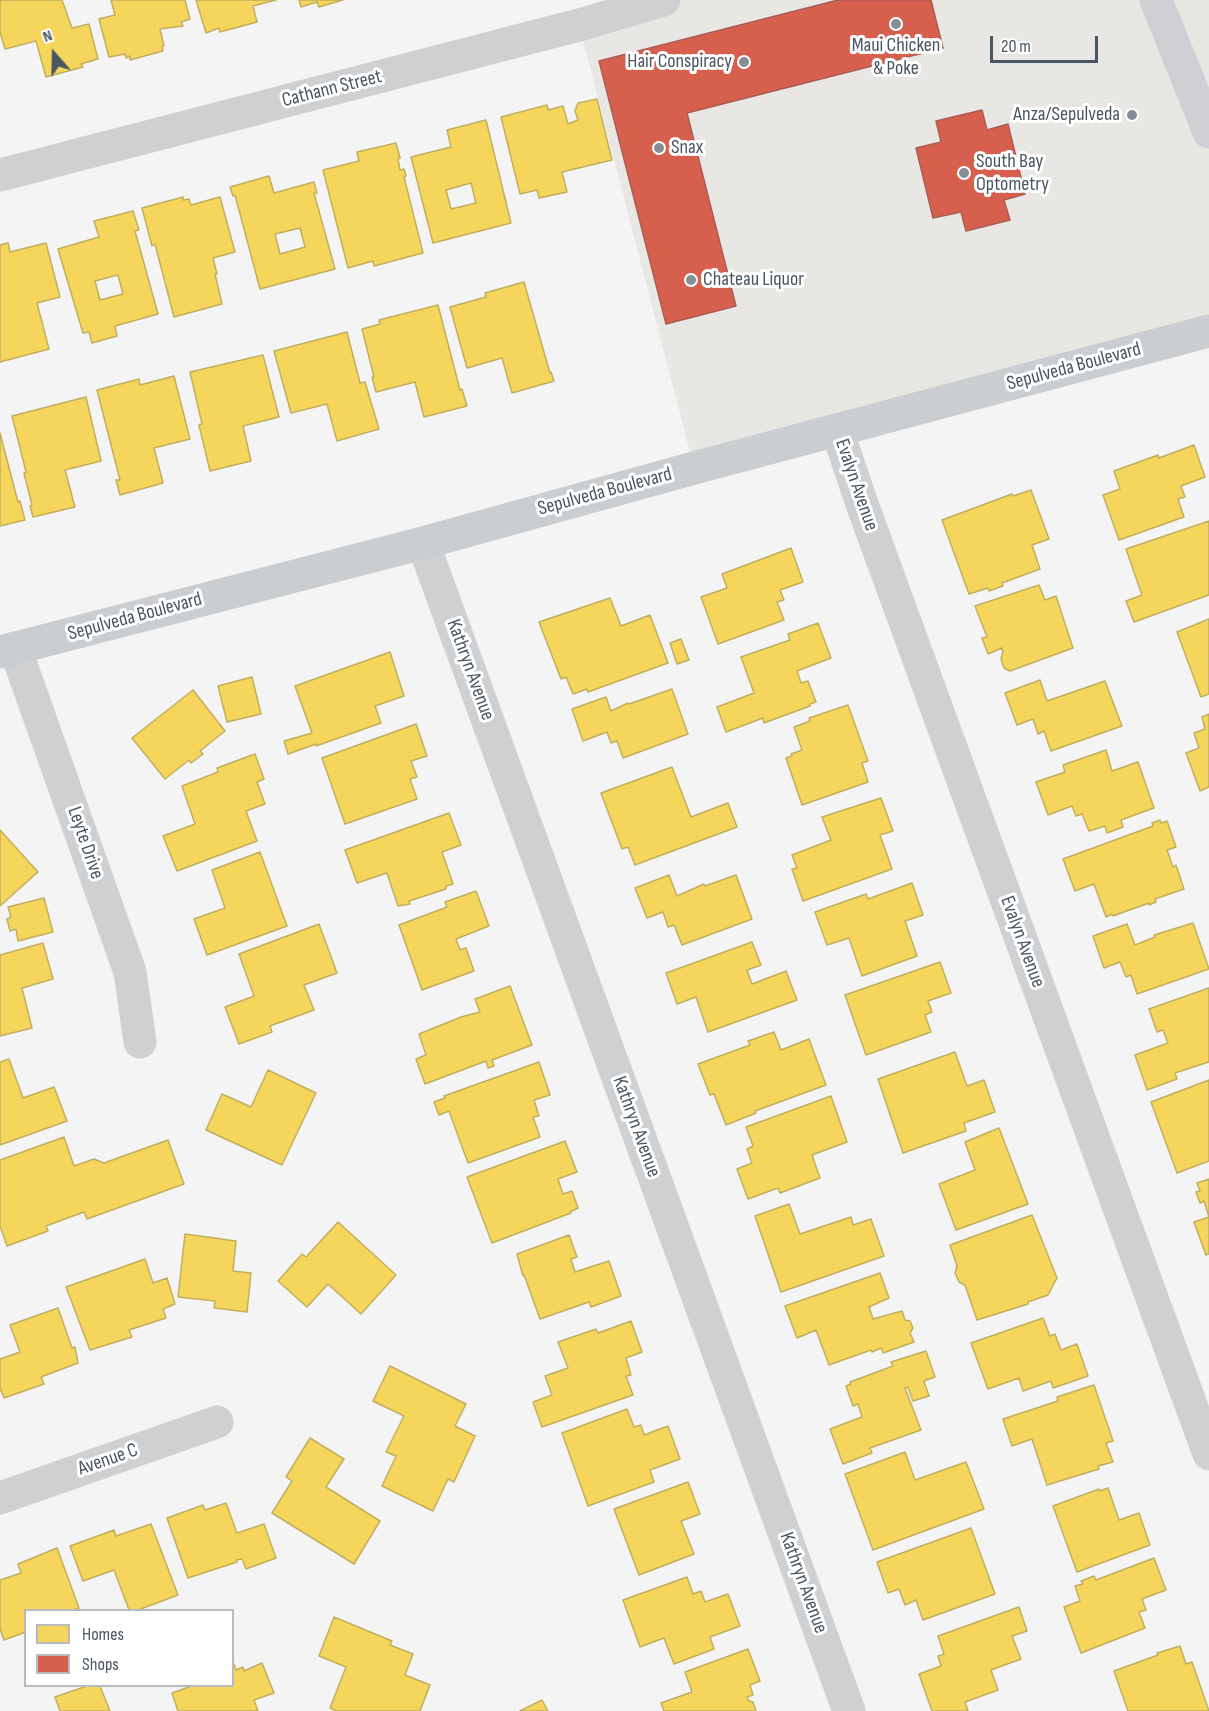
<!DOCTYPE html>
<style>
body{margin:0}
#map{position:relative;width:1209px;height:1711px;overflow:hidden;background:#f4f4f4;font-family:"Sofia Sans Condensed",sans-serif}
canvas{display:block}
.legend{position:absolute;left:24px;top:1609px;width:210px;height:78px;box-sizing:border-box;background:#fff;border:2px solid #b7bbc0;margin:0;padding:8px 10px;list-style:none;font-size:18px;color:#4a5661}
.legend li{display:flex;align-items:center;gap:12px;height:30px}
.legend b{width:30px;border:2px solid #b7bbc0}
.north{position:absolute;left:24px;top:24px;width:60px;height:60px;-webkit-text-stroke:4px #fff;paint-order:stroke;rotate:340deg;font-size:16px;font-weight:700;line-height:24px;text-align:center;color:#4a5661}
.north::after{content:'';display:block;margin:auto;width:21px;height:27px;background:#4a5661;clip-path:polygon(50% 0,100% 100%,50% 72%,0 100%)}
.scale{position:absolute;left:990px;top:36px;width:108px;height:27px;box-sizing:border-box;border:3px solid #4a5661;border-top:0;padding-left:8px;font-size:18px;line-height:21px;white-space:nowrap;color:#4a5661;-webkit-text-stroke:4px #fff;paint-order:stroke}
</style>
<div id="map">
<canvas width="1209" height="1711"></canvas>
<ul class="legend">
<li><b style="height:16px;background:#f6d55c"></b>Homes</li>
<li><b style="height:16px;background:#d6604d"></b>Shops</li>
</ul>
<div class="north">N</div>
<div class="scale">20 m</div>
</div>
<script>
const context = document.querySelector('canvas').getContext('2d');
context.lineJoin = 'round';
function fill(path, color) { context.fillStyle = color; context.fill(path, 'evenodd'); }
const shape = rows => new Path2D(rows.map(r => 'M' + r).join(''));
function strokePath(path, color, width, dash) { context.strokeStyle = color; context.lineWidth = width; context.lineCap = dash ? 'butt' : 'round'; context.setLineDash(dash || []); context.stroke(path); }
function label(font, color, halo, rows, align = 'center') {
  context.font = font + ' "Sofia Sans Condensed",sans-serif'; context.lineWidth = 6; context.setLineDash([]); context.textBaseline = 'middle'; context.strokeStyle = halo; context.fillStyle = color; for (const [text, x, y, turn = 0] of rows) {
    context.save(); context.translate(x, y); context.rotate((+turn || 0) * Math.PI / 180); context.textAlign = isNaN(turn) ? turn : align; if (halo) context.strokeText(text, 0, 0); context.fillText(text, 0, 0); context.restore();
  }
}
const commercial = shape([
 [664,0,1209,0,1209,331,694,468,579,25]
]);
const homes = shape([
 [0,0,62,0,72,28,89,24,98,59,81,64,83,67,46,77,36,41,5,49,0,32,0,0],
 [111,0,185,0,190,19,181,22,183,26,160,29,164,46,162,47,163,51,130,60,130,56,126,58,125,54,109,57,99,19,115,15,111,0],
 [196,0,276,0,253,6,257,22,220,32,219,28,206,33,196,0],
 [299,0,343,0,319,7,317,2,301,7,299,0],
 [597,99,612,160,562,172,567,192,539,198,537,190,520,194,501,117,547,105,548,110,563,106,568,124,578,120,575,111,578,103,597,99],
 [486,120,511,223,433,243,411,157,451,147,447,130,486,120],
 [471,183,476,203,451,209,446,190,471,183],
 [396,143,400,158,398,159,400,170,404,169,406,176,404,177,423,253,374,266,373,261,348,268,323,170,359,161,357,152,396,143],
 [269,176,274,193,314,182,317,193,314,193,335,269,260,289,235,195,233,196,230,187,269,176],
 [300,228,305,247,280,254,275,234,300,228],
 [183,197,183,200,189,199,191,205,220,197,235,252,213,258,217,274,215,274,222,304,174,317,155,244,152,246,142,208,183,197],
 [133,211,139,230,135,231,158,314,115,326,117,336,92,343,89,332,83,333,58,249,99,237,94,221,133,211],
 [118,275,123,294,100,300,95,281,118,275],
 [8,243,10,252,46,243,60,297,37,303,49,349,0,362,0,245,8,243],
 [524,282,550,373,551,372,554,381,512,393,502,358,467,368,450,307,486,297,485,293,524,282],
 [438,305,460,390,462,389,467,406,424,417,415,382,376,392,372,377,374,377,362,329,380,324,379,320,438,305],
 [347,332,360,383,365,382,379,429,337,441,327,404,291,413,274,351,347,332],
 [263,355,279,417,243,426,251,461,210,471,199,425,202,424,190,372,263,355],
 [174,376,190,439,154,448,163,483,120,495,116,480,120,480,97,390,139,379,140,385,174,376],
 [86,397,101,461,65,470,75,507,33,517,30,506,32,505,24,473,26,472,12,416,86,397],
 [0,433,18,502,20,501,25,520,0,526,0,433],
 [1194,445,1205,477,1181,486,1185,497,1178,499,1184,517,1119,540,1103,495,1120,489,1114,471,1158,455,1159,458,1194,445],
 [1031,490,1049,539,1032,545,1040,569,1002,583,1003,586,989,591,988,588,969,594,942,520,1012,494,1013,496,1031,490],
 [1209,521,1209,595,1134,622,1126,601,1142,595,1126,549,1209,521],
 [791,548,803,582,780,590,784,600,777,602,784,620,718,644,701,597,727,588,722,574,791,548],
 [1039,585,1045,600,1056,596,1073,648,1010,671,1004,668,1001,659,1003,651,1002,648,988,654,982,638,987,637,975,606,1039,585],
 [610,598,621,626,650,615,668,663,588,692,587,689,573,694,566,677,561,679,539,622,610,598],
 [1209,619,1209,694,1201,697,1177,632,1209,619],
 [818,623,831,658,797,671,801,683,808,681,816,702,810,704,810,706,764,723,763,718,726,732,717,707,754,693,741,657,790,640,788,634,818,623],
 [681,639,689,660,677,664,670,643,681,639],
 [390,652,404,696,375,706,381,723,316,746,316,744,288,754,284,741,312,733,295,686,390,652],
 [252,677,261,714,227,722,218,686,252,677],
 [1040,680,1047,701,1105,681,1122,726,1051,751,1044,731,1038,734,1033,719,1017,725,1005,693,1040,680],
 [672,689,688,734,623,758,617,741,611,743,607,732,583,741,572,709,606,697,611,711,628,703,629,704,672,689],
 [193,690,225,731,200,751,203,754,191,763,189,760,165,779,132,738,193,690],
 [848,705,868,761,862,763,868,782,802,805,786,758,792,756,791,754,802,750,794,727,810,721,809,718,848,705],
 [1209,714,1209,787,1200,791,1186,753,1199,748,1194,733,1205,729,1202,717,1209,714],
 [416,724,427,756,411,761,417,777,410,779,417,799,345,824,322,758,416,724],
 [1106,750,1112,771,1138,762,1154,808,1121,820,1123,827,1107,833,1105,826,1089,831,1082,814,1076,816,1072,806,1048,815,1036,782,1065,772,1063,765,1106,750],
 [255,754,264,779,257,782,265,804,246,811,257,841,177,871,163,836,195,824,182,786,218,772,217,768,255,754],
 [672,767,691,817,728,803,737,827,635,865,628,847,622,849,601,793,672,767],
 [881,798,893,831,880,835,892,869,803,901,792,869,797,868,792,855,831,840,822,817,881,798],
 [449,813,461,845,442,852,453,884,446,886,446,889,409,901,410,904,398,906,387,873,357,883,345,850,449,813],
 [1160,820,1161,823,1167,821,1176,847,1167,850,1173,867,1176,865,1184,889,1155,899,1156,902,1149,905,1149,903,1113,916,1112,914,1106,917,1094,884,1075,891,1063,859,1153,826,1152,823,1160,820],
 [0,830,38,872,0,906,0,830],
 [260,852,287,926,207,955,194,919,225,908,212,870,260,852],
 [669,875,677,896,704,884,705,886,736,875,752,919,682,945,674,925,668,927,663,912,647,918,635,888,669,875],
 [912,883,923,915,905,921,917,956,862,976,849,938,827,945,815,912,866,894,868,899,912,883],
 [476,891,489,926,456,939,460,950,466,948,474,971,422,990,399,925,447,907,445,902,476,891],
 [44,898,53,932,18,941,16,929,10,931,7,919,11,917,8,907,44,898],
 [1193,923,1209,969,1137,994,1131,975,1126,977,1120,962,1104,968,1093,936,1127,924,1135,945,1155,937,1154,935,1193,923],
 [319,924,337,973,304,985,314,1010,270,1026,272,1032,239,1044,225,1007,254,996,239,954,319,924],
 [752,942,761,965,747,970,752,984,786,971,797,1000,708,1032,696,997,677,1004,666,973,752,942],
 [43,943,53,979,22,988,32,1028,0,1036,0,955,43,943],
 [940,962,951,993,928,1001,932,1012,925,1015,931,1032,866,1055,845,995,940,962],
 [510,986,532,1045,492,1060,494,1066,488,1068,486,1061,425,1084,416,1059,426,1055,419,1034,461,1017,480,1012,475,999,510,986],
 [1209,988,1209,1062,1175,1073,1177,1079,1147,1090,1135,1055,1168,1043,1163,1030,1157,1032,1149,1009,1209,988],
 [774,1032,781,1050,809,1039,826,1085,755,1111,756,1113,726,1125,714,1094,710,1095,698,1064,750,1045,748,1041,774,1032],
 [955,1052,967,1086,984,1080,995,1112,964,1123,966,1131,903,1153,878,1079,955,1052],
 [9,1059,23,1098,54,1087,67,1121,0,1145,0,1062,9,1059],
 [539,1062,550,1095,534,1100,539,1116,533,1117,540,1137,468,1163,449,1111,439,1115,434,1102,445,1098,444,1096,539,1062],
 [268,1070,316,1093,282,1165,206,1130,222,1094,251,1107,268,1070],
 [1209,1080,1209,1161,1177,1173,1151,1102,1209,1080],
 [831,1096,847,1142,812,1155,820,1178,780,1193,778,1188,748,1199,737,1169,752,1163,747,1149,753,1146,746,1127,831,1096],
 [999,1128,1028,1204,956,1230,939,1184,975,1170,965,1142,999,1128],
 [64,1137,74,1166,94,1159,104,1163,168,1140,184,1184,87,1219,84,1212,46,1226,48,1231,7,1246,0,1226,0,1160,64,1137],
 [565,1141,577,1172,558,1179,563,1194,572,1191,578,1208,570,1212,571,1213,492,1243,467,1177,565,1141],
 [1209,1179,1209,1217,1204,1201,1200,1203,1196,1192,1200,1191,1197,1183,1209,1179],
 [789,1204,800,1234,851,1217,853,1225,871,1219,884,1256,781,1292,755,1216,789,1204],
 [1032,1215,1057,1278,1048,1295,1028,1302,1028,1304,977,1320,965,1285,959,1282,955,1273,957,1266,950,1245,1032,1215],
 [1209,1217,1209,1254,1206,1255,1194,1222,1209,1217],
 [338,1222,396,1275,361,1314,328,1284,307,1307,278,1281,302,1254,306,1257,338,1222],
 [185,1234,236,1241,233,1271,251,1273,247,1312,214,1308,215,1301,178,1297,185,1234],
 [569,1235,577,1257,571,1259,575,1272,609,1261,621,1296,591,1307,589,1302,540,1319,524,1275,523,1276,517,1254,569,1235],
 [145,1259,153,1283,167,1278,175,1304,163,1309,166,1318,129,1330,132,1337,90,1350,66,1287,145,1259],
 [880,1273,889,1298,869,1307,873,1319,902,1311,905,1320,910,1321,913,1328,910,1333,914,1342,883,1353,881,1348,872,1352,871,1350,829,1365,816,1330,797,1338,785,1306,880,1273],
 [58,1308,72,1348,75,1347,78,1363,41,1377,44,1384,4,1398,0,1388,0,1359,20,1352,10,1325,58,1308],
 [1043,1318,1050,1336,1055,1334,1061,1350,1077,1344,1088,1376,1053,1388,1051,1381,1023,1391,1019,1378,988,1389,971,1343,1043,1318],
 [631,1321,642,1352,626,1358,631,1375,626,1376,633,1395,542,1427,533,1402,552,1395,545,1376,568,1368,558,1342,596,1329,598,1333,631,1321],
 [926,1351,935,1377,924,1381,929,1396,913,1401,908,1387,905,1388,921,1430,870,1448,872,1453,843,1464,830,1429,862,1417,858,1404,853,1406,846,1386,851,1384,850,1382,893,1366,891,1362,926,1351],
 [390,1366,466,1404,455,1426,475,1436,454,1482,448,1479,433,1511,382,1486,396,1456,386,1452,404,1416,373,1401,390,1366],
 [1094,1385,1113,1441,1106,1443,1113,1462,1098,1466,1099,1469,1047,1485,1032,1439,1012,1446,1003,1419,1058,1401,1057,1397,1094,1385],
 [627,1409,634,1427,641,1425,644,1435,668,1426,680,1459,650,1470,654,1482,588,1506,562,1433,627,1409],
 [310,1438,344,1459,326,1487,380,1521,354,1564,272,1513,292,1481,286,1477,310,1438],
 [905,1452,915,1480,966,1462,984,1509,873,1550,845,1474,905,1452],
 [688,1482,700,1514,681,1521,694,1554,639,1575,614,1509,688,1482],
 [1108,1488,1119,1520,1139,1513,1150,1545,1077,1572,1053,1506,1099,1489,1100,1491,1108,1488],
 [226,1503,237,1533,264,1524,276,1558,246,1569,242,1559,236,1560,237,1562,188,1578,167,1518,203,1505,205,1510,226,1503],
 [151,1524,178,1595,138,1610,129,1610,114,1570,83,1581,70,1546,114,1530,116,1536,151,1524],
 [971,1528,995,1594,923,1620,916,1600,905,1605,899,1589,888,1593,877,1562,971,1528],
 [57,1548,79,1608,73,1610,26,1610,26,1632,4,1640,0,1629,0,1580,21,1573,18,1564,57,1548],
 [1154,1558,1166,1590,1142,1599,1146,1610,1139,1612,1145,1628,1081,1653,1064,1607,1080,1601,1075,1586,1083,1584,1081,1581,1094,1576,1096,1580,1154,1558],
 [687,1577,693,1594,701,1591,705,1602,728,1594,740,1626,710,1637,714,1649,674,1664,664,1638,640,1647,623,1600,687,1577],
 [1019,1607,1027,1631,1012,1636,1021,1659,991,1670,998,1690,965,1702,968,1711,932,1711,919,1674,941,1666,938,1656,944,1654,938,1636,1019,1607],
 [334,1617,392,1641,390,1645,413,1654,405,1675,430,1685,420,1711,337,1711,330,1708,346,1667,319,1656,334,1617],
 [1180,1646,1186,1664,1192,1662,1209,1711,1128,1711,1114,1671,1158,1655,1157,1653,1180,1646],
 [748,1649,760,1681,750,1685,753,1695,747,1697,749,1701,753,1702,756,1711,664,1711,661,1703,692,1692,685,1672,748,1649],
 [232,1659,236,1670,243,1667,244,1671,262,1663,274,1693,254,1700,258,1711,178,1711,172,1693,192,1686,232,1686,232,1659],
 [87,1686,100,1686,110,1711,60,1711,55,1697,87,1686],
 [542,1700,548,1711,520,1711,542,1700]
]);
const shops = shape([
 [838,0,931,0,943,48,687,113,736,306,666,324,599,61,838,0],
 [982,110,987,130,1008,124,1025,194,1004,200,1010,220,966,231,961,212,933,218,916,148,941,142,936,121,982,110]
]);
const minor = shape([
 [0,175,579,25,664,0],
 [837,430,862,504,1209,1454],
 [423,543,849,1711],
 [15,648,130,972,140,1042],
 [0,1498,217,1422]
]);
const secondary = shape([
 [1156,0,1209,132]
]);
const primary = shape([
 [0,652,423,543,694,468,1209,331]
]);
const markers = [
 [896,24,6,"#868d94"],
 [744,62,6,"#868d94"],
 [1132,115,6,"#868d94"],
 [659,148,6,"#868d94"],
 [964,173,6,"#868d94"],
 [691,280,6,"#868d94"]
];
const poiNames = [
 ["Maui Chicken",896,46,"center"],
 ["& Poke",896,69,"center"],
 ["Hair Conspiracy",732,62,"right"],
 ["Anza/Sepulveda",1120,115,"right"],
 ["Snax",671,148],
 ["South Bay",976,162],
 ["Optometry",976,185],
 ["Chateau Liquor",703,280]
];
const streetNames = [
 ["Cathann Street",332,89,-14],
 ["Sepulveda Boulevard",1074,367,-15],
 ["Evalyn Avenue",856,485,71],
 ["Sepulveda Boulevard",605,492,-15],
 ["Sepulveda Boulevard",135,617,-15],
 ["Kathryn Avenue",470,670,70],
 ["Leyte Drive",85,843,71],
 ["Evalyn Avenue",1022,942,70],
 ["Kathryn Avenue",636,1127,70],
 ["Avenue C",108,1460,-19],
 ["Kathryn Avenue",803,1583,70]
];
fill(commercial, '#e8e7e3');
fill(homes, '#f6d55c');
strokePath(homes, '#c2af5e', 1.5);
fill(shops, '#d6604d');
strokePath(shops, '#ac5d53', 1.5);
strokePath(minor, '#ced0d2', 33);
strokePath(secondary, '#ced0d4', 33);
strokePath(primary, '#caced1', 33);
for (const [x, y, r, color] of markers) { const dot = new Path2D(); dot.arc(x, y, r, 0, 2 * Math.PI); context.fillStyle = color; context.fill(dot); strokePath(dot, '#fff', 2); }
label('20px', '#4a5661', '#fff', poiNames, 'left');
label('20px', '#4a5661', '#fff', streetNames);
</script>
